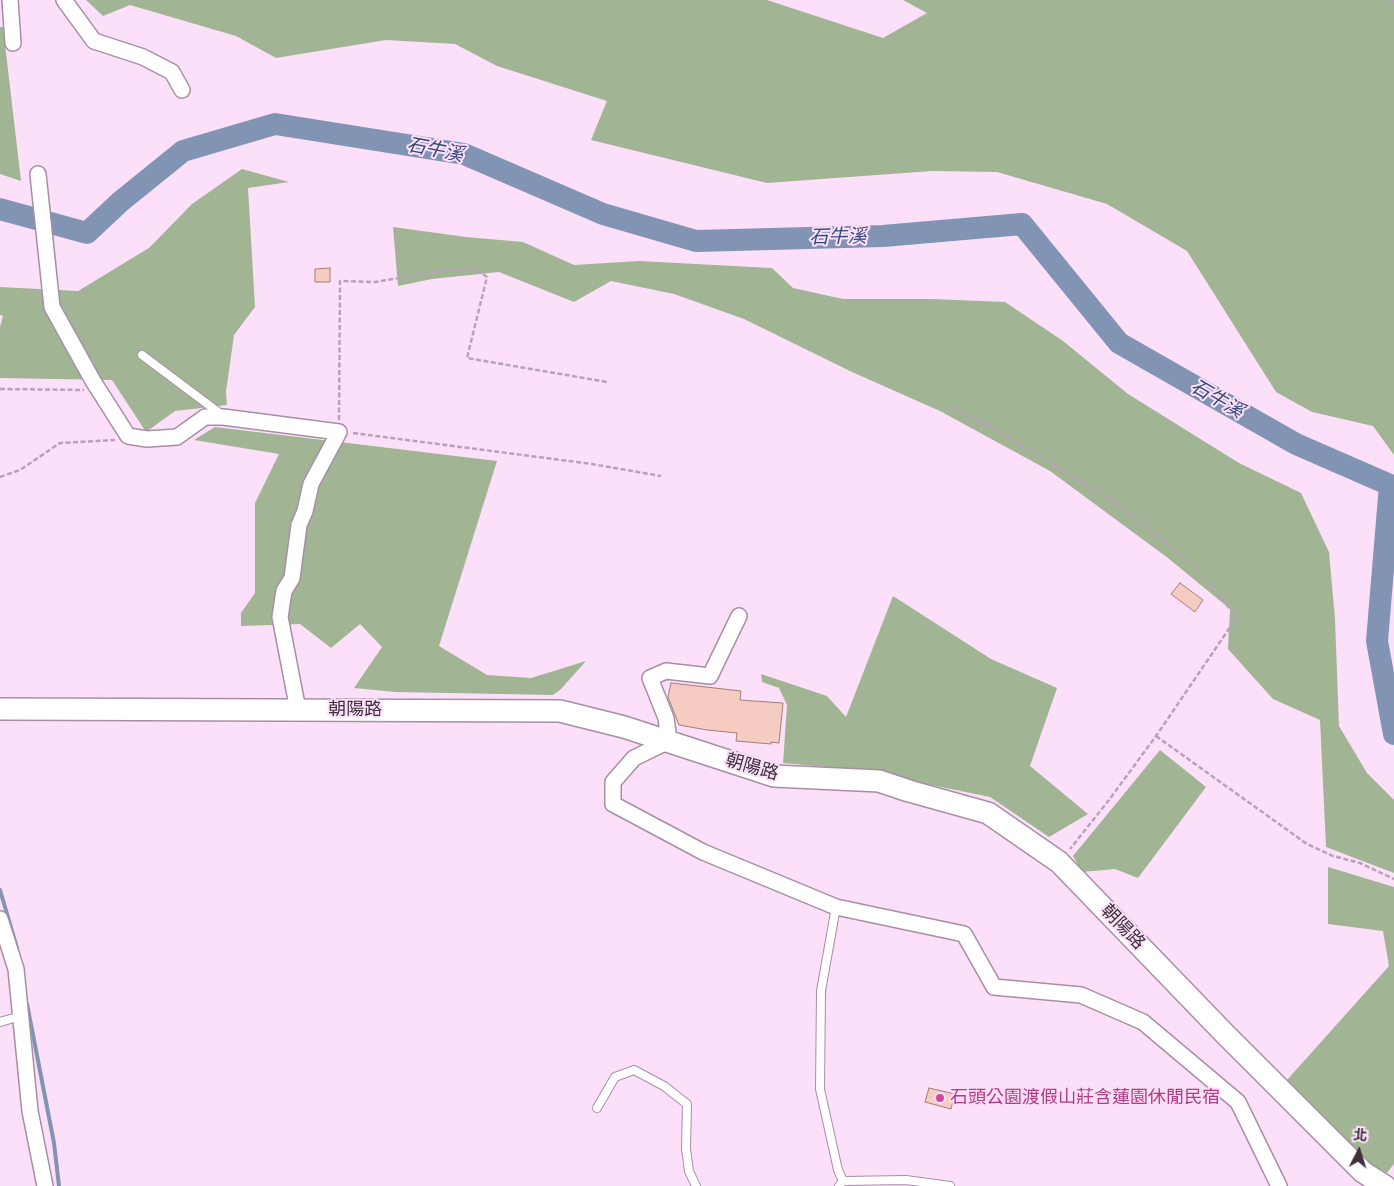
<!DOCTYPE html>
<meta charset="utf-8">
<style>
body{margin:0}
#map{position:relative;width:1394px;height:1186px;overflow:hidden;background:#fce0f9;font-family:"Alegreya Sans","Noto Sans TC",sans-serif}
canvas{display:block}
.north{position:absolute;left:1334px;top:1126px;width:50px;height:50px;-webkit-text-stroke:4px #fce0f9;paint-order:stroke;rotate:5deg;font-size:14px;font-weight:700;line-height:20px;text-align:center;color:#3c313b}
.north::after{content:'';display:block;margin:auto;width:18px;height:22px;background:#3c313b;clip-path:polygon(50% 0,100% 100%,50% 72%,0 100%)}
</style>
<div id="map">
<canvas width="1394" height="1186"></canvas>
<div class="north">北</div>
</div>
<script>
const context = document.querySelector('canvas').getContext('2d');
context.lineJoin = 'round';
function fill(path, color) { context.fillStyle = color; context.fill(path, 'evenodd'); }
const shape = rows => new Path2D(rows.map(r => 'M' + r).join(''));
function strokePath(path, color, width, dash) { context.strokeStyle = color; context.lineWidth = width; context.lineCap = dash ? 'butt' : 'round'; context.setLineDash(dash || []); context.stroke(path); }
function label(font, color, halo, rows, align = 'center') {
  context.font = font + ' "Alegreya Sans","Noto Sans TC",sans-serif'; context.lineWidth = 4; context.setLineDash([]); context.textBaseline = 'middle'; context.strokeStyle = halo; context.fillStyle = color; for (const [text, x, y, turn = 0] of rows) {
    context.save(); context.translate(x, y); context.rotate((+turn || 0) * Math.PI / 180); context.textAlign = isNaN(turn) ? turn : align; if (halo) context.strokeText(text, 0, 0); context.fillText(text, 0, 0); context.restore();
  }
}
const forest = shape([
 [86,0,767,0,883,38,927,13,903,0,1394,0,1394,455,1373,426,1312,412,1276,392,1187,251,1107,204,997,172,932,171,767,183,591,140,607,101,497,66,455,44,386,40,276,58,236,36,130,5,103,16],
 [0,27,3,27,21,181,0,174],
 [242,169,289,182,248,188,255,307,234,335,226,392,227,405,175,411,146,432,112,380,0,378,0,327,3,316,0,315,0,287,78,291,149,248,192,204],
 [393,227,466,237,523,242,574,265,639,261,772,268,793,288,843,299,932,299,1005,302,1063,341,1128,394,1239,463,1301,493,1329,552,1335,619,1339,726,1367,773,1394,800,1394,873,1326,847,1320,720,1273,699,1228,649,1230,609,1168,558,1050,471,940,411,852,372,744,319,674,294,611,281,574,302,499,272,432,279,398,286],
 [215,427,497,461,439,646,487,675,531,678,586,661,561,689,553,695,395,692,354,688,382,647,360,624,331,648,300,624,241,626,241,613,255,593,255,503,279,454,194,440],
 [893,596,991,659,1057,688,1030,766,1088,814,1049,837,990,797,858,770,783,763,787,705,779,688,762,682,761,674,827,696,846,717],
 [1160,750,1206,787,1138,878,1115,869,1082,872,1073,856],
 [1328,867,1394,887,1394,1164,1387,1173,1363,1159,1287,1080,1389,966,1383,931,1328,924]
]);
const stream = shape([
 [1390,485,1394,485],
 [0,890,17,948],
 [27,1004,54,1143,59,1186]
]);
const river = shape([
 [0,209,87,233,120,202,183,151,275,124,464,154,603,214,696,241,883,236,1022,224,1119,343,1296,444,1390,485,1377,641,1394,734]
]);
const building = shape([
 [330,268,330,282,315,282,315,269,330,268],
 [1180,583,1203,600,1195,612,1171,594,1180,583],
 [671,683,741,691,740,700,783,703,779,743,771,742,771,744,736,741,737,733,707,730,679,725,668,697,671,683],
 [929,1088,955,1094,951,1109,925,1102,929,1088]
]);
const path = shape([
 [1390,0,1394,2],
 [0,389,84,390],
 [947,406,992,427,1110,499,1191,563,1237,617,1156,736,1109,800,1070,849],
 [339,420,340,281,375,282,440,271,474,268,487,277,467,358,607,382],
 [353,433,592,464,661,476],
 [0,477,20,470,60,443,115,440],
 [1156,736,1307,844,1333,856,1360,863,1394,879]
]);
const lane = shape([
 [142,355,222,415],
 [836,907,821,991,820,1089,838,1170,843,1181,839,1186],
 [0,1022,21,1016],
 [597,1108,615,1077,634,1070,664,1086,687,1104,686,1149,689,1171,696,1186],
 [843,1181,906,1180,950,1186]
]);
const street = shape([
 [10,0,13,43],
 [64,0,94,41,143,57,172,72,182,90],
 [38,174,52,307,93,381,128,436,147,439,177,437,205,417,223,417,339,432,311,484,305,511,299,525,292,578,284,591,280,617,298,710],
 [739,616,710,676,666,671,650,678,666,718,669,741,634,758,613,782,613,804,703,852,836,907,964,934,994,987,1081,995,1143,1022,1238,1102,1279,1186],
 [0,919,16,969,30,1111,45,1186]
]);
const secondary = shape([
 [0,709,560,711,624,727,774,776,879,781,909,791,988,813,1059,862,1224,1033,1363,1172,1385,1186]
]);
const markers = [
 [940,1098,5,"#d1479c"]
];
const streetNames = [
 ["朝陽路",355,710],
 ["朝陽路",752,767,16],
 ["朝陽路",1123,927,46]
];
const hotelNames = [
 ["石頭公園渡假山莊含蓮園休閒民宿",950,1098]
];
const waterNames = [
 ["石牛溪",435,150,11],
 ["石牛溪",838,237,-1],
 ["石牛溪",1217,399,30]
];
fill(forest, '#a1b594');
strokePath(stream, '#8294b4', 4);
strokePath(river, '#8294b4', 22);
fill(building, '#f6cbc1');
strokePath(building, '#a17f77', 1);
strokePath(lane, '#a88ea5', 10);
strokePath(street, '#a88ea5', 18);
strokePath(secondary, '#a88ea5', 24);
strokePath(path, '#b8a2b6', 2.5, [5, 2.5]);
strokePath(lane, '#fff', 8);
strokePath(street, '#fff', 15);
strokePath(secondary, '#fff', 21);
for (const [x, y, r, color] of markers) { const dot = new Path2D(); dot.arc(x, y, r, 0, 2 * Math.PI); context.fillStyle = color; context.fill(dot); strokePath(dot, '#fce0f9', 2); }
label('18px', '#3c313b', '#fce0f9', streetNames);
label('18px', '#b23c85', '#fce0f9', hotelNames, 'left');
label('italic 19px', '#324977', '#fce0f9', waterNames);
</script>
